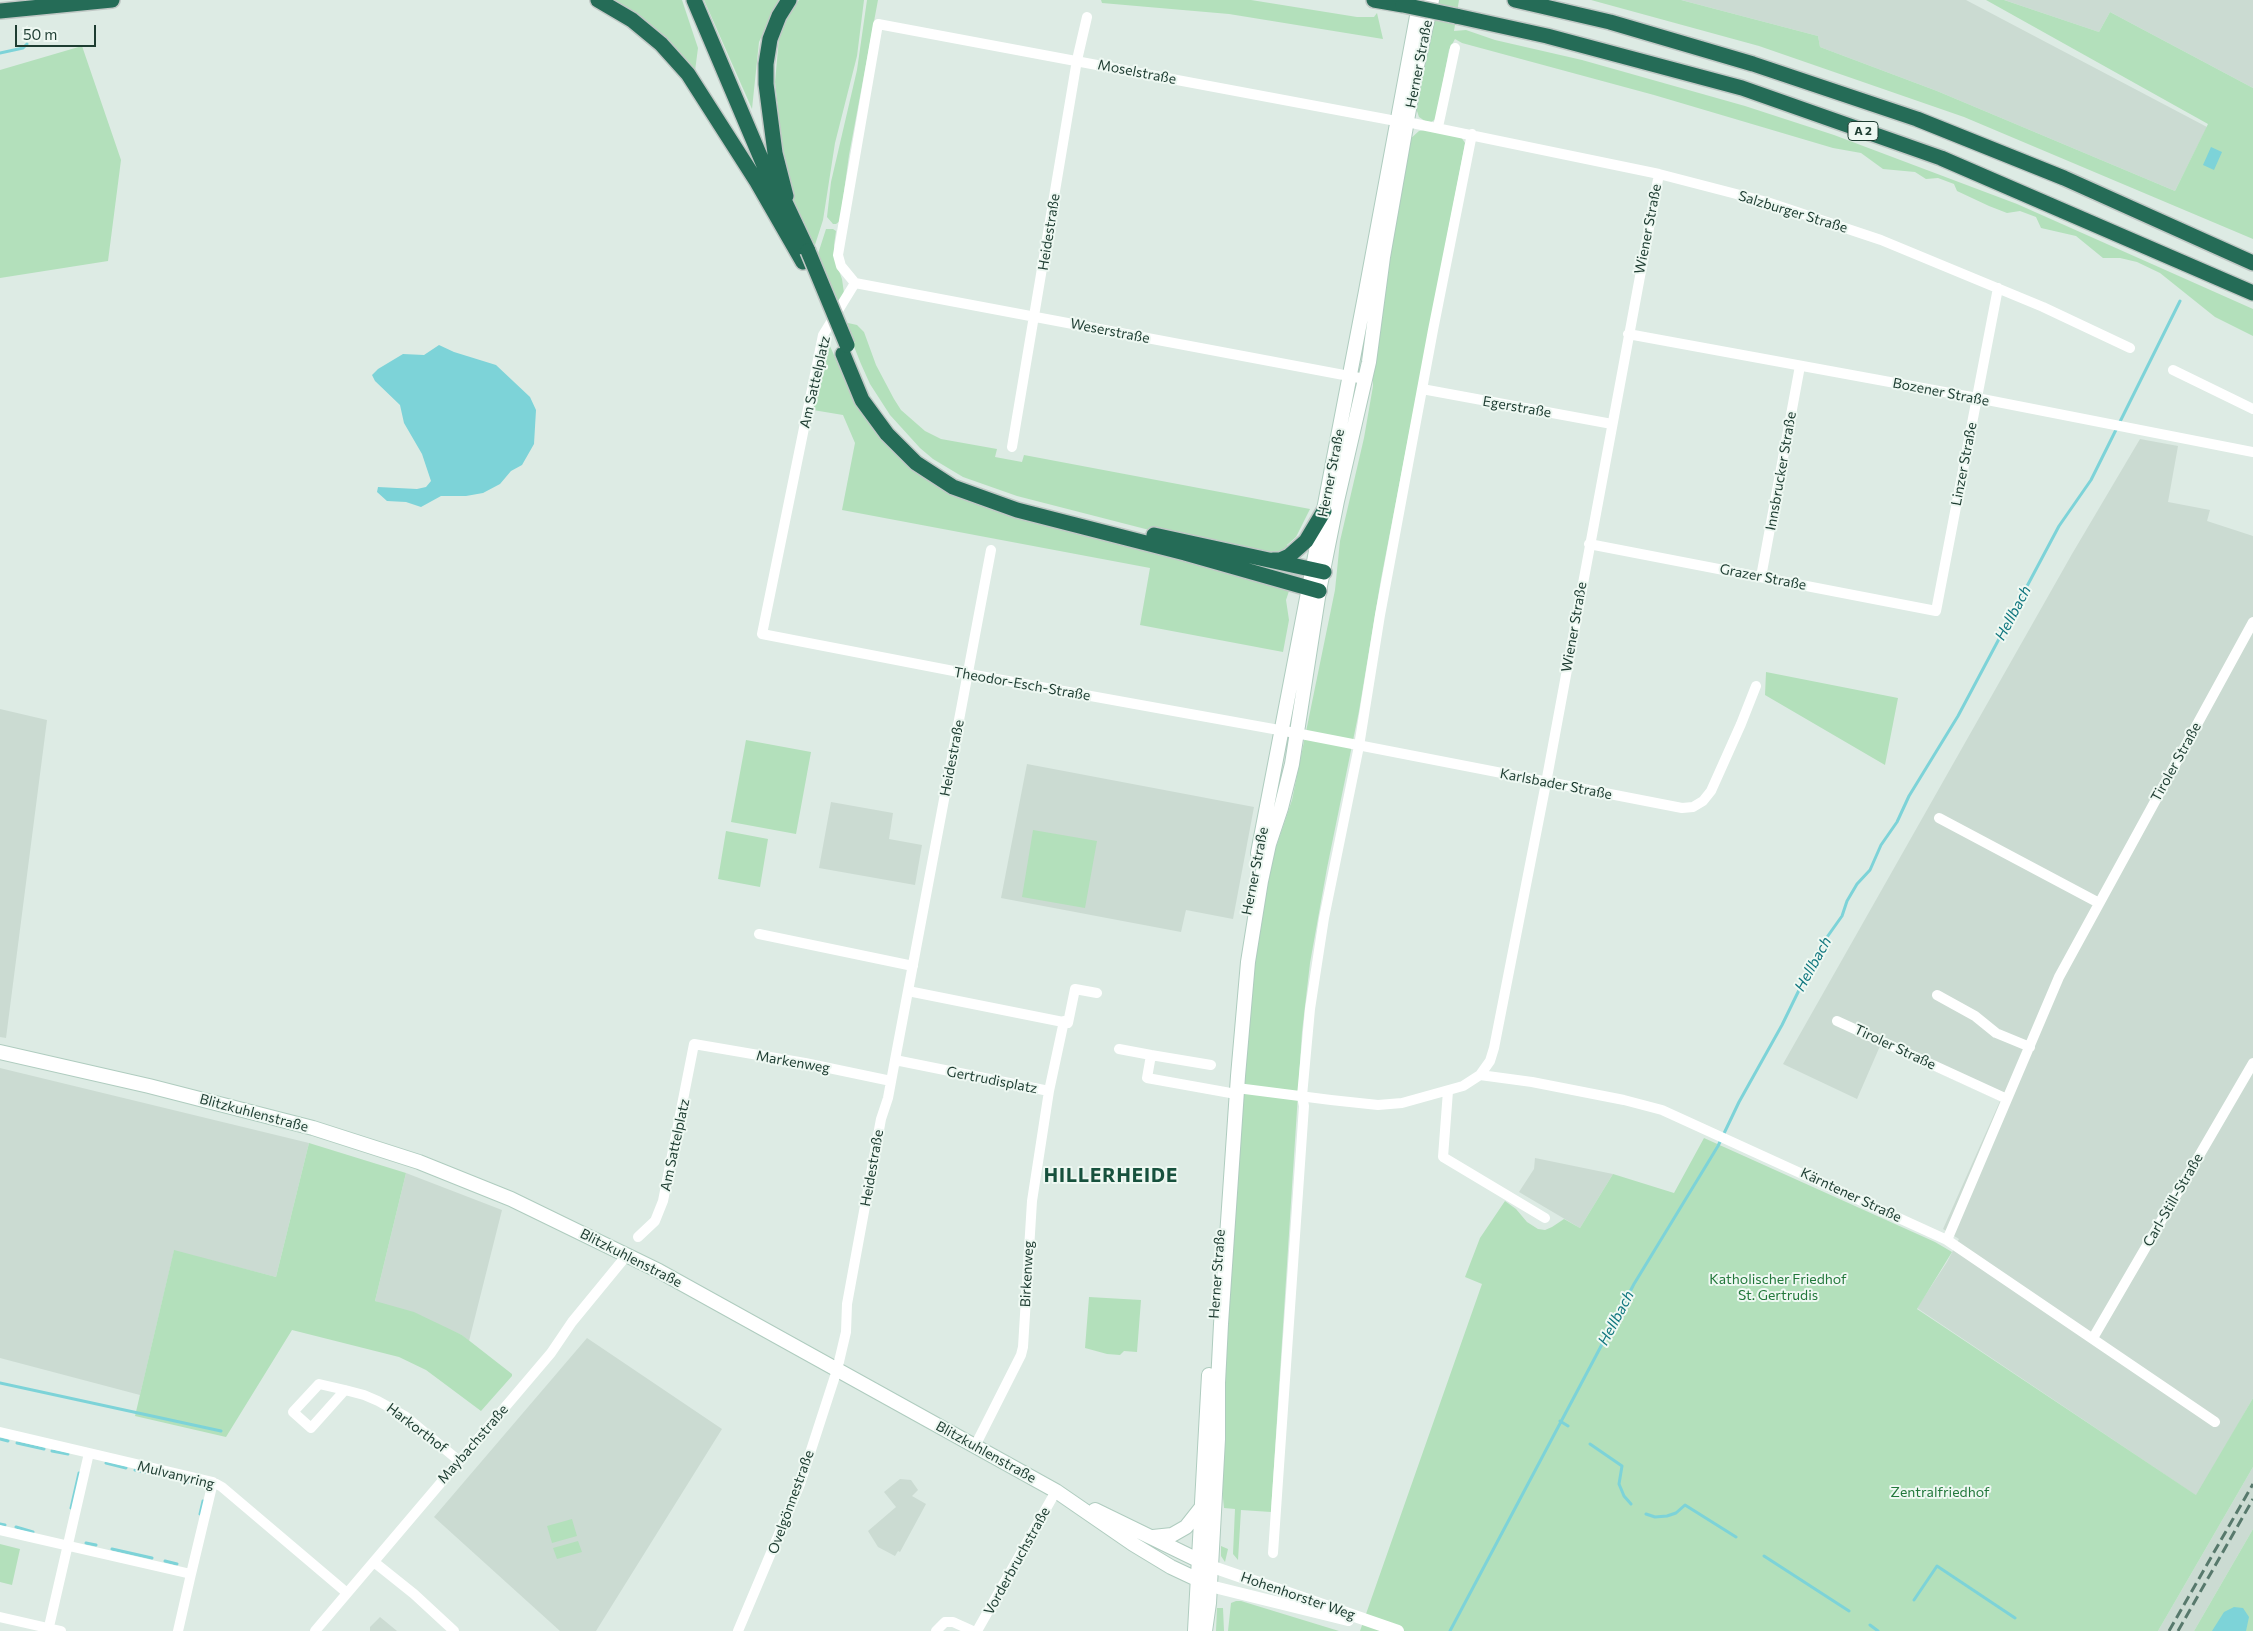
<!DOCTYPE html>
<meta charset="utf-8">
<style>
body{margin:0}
#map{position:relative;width:2253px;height:1631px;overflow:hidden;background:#ddebe4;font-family:Commissioner,sans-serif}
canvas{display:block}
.scale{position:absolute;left:15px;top:25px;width:81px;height:22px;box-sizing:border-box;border:2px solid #1d3c31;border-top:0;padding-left:6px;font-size:15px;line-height:18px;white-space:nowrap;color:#1d3c31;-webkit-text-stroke:4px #eef8f2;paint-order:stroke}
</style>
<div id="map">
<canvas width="2253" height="1631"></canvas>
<div class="scale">50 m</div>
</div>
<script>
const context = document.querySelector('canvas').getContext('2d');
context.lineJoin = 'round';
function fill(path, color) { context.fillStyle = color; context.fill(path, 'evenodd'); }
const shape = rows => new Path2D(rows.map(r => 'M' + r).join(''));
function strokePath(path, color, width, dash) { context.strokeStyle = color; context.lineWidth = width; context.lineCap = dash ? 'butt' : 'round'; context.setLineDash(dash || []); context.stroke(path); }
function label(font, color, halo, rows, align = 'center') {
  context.font = font + ' Commissioner,sans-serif'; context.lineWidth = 4; context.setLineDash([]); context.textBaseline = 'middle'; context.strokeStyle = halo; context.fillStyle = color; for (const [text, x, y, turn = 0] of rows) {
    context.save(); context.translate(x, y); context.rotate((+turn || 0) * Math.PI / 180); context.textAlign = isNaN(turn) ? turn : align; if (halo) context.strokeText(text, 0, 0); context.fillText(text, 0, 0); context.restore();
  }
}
const built = shape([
 [1681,0,1966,0,2207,127,2175,191,1937,91,1820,47,1818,36],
 [2004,0,2253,0,2253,88,2110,12,2099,32],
 [2140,439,2178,446,2168,502,2210,510,2207,521,2253,536,2253,1398,2197,1496,1917,1308,1947,1262,1959,1239,1943,1229,2000,1101,1880,1046,1857,1099,1783,1064,2072,554],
 [0,709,47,720,6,1038,0,1037],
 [1027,764,1254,807,1233,919,1186,910,1181,932,1001,898],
 [831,802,893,813,889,839,922,845,915,885,819,868],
 [0,1068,309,1143,276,1277,174,1251,140,1395,0,1358],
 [1535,1158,1613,1174,1580,1228,1519,1192,1534,1169],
 [406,1173,502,1210,469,1341,462,1335,375,1301],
 [587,1338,722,1429,596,1631,560,1631,434,1517],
 [2253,1467,2253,1529,2194,1631,2158,1631],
 [900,1479,911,1480,918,1490,912,1496,926,1504,900,1552,898,1551,895,1556,878,1547,868,1531,896,1507,884,1492],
 [380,1617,397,1631,370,1631,370,1627]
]);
const green = shape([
 [612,0,682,0,698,48,695,71,637,14],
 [704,0,779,0,759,42,752,109],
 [799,0,864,0,857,56,835,143,823,220,814,248,794,202,784,164,775,82,779,38,788,15],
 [867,0,878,0,849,155,840,221,836,224,833,224,827,217,831,182,857,70],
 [1101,0,1251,0,1357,17,1374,17,1377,13,1383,39,1229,14,1102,3],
 [1439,0,1459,0,1454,31,1466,30,1495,40,1582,60,1745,106,1834,135,2017,204,2253,309,2253,336,2215,317,2160,273,2137,262,2120,258,2103,258,2076,236,2041,228,2036,217,2020,211,2007,213,1989,206,1957,191,1954,184,1938,178,1926,179,1915,172,1883,169,1861,153,1833,148,1654,95,1462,43,1455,39,1449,50,1436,119,1431,122,1425,121,1419,117,1416,108],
 [1591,0,1681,0,1818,36,1820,47,1937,91,2175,191,2208,124,1986,0,2004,0,2099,32,2110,12,2253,88,2253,239,1964,117,1759,46],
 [82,46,121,160,108,261,0,278,0,70],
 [1425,130,1461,137,1465,143,1464,149,1381,579,1359,711,1327,868,1310,963,1302,1032,1271,1512,1241,1510,1238,1560,1233,1554,1235,1509,1224,1508,1221,1479,1222,1401,1239,1115,1253,964,1269,868,1292,800,1335,590,1340,541,1364,438,1373,386,1373,371,1385,272,1410,139,1419,131],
 [826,229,833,229,836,231,834,245,835,260,842,279,844,293,838,306,817,257],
 [848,323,857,325,864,332,876,365,894,399,901,410,925,431,941,439,997,449,995,457,1022,462,1024,455,1310,509,1296,537,1287,545,1291,551,1282,555,1196,542,1017,496,963,477,933,459,920,448,890,415,870,384,861,364,845,324],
 [829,344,852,395,954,494,1011,516,1194,561,1289,591,1286,600,1289,620,1283,652,1140,625,1150,568,842,510,855,443,843,415,813,410,822,365],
 [1766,672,1898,698,1885,765,1765,695],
 [746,740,811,752,796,834,731,822],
 [1033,830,1097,841,1085,908,1022,897],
 [726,831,768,839,760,887,718,879],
 [1704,1138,1935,1242,1952,1252,1917,1309,2196,1495,2253,1398,2253,1467,2158,1631,1360,1631,1482,1284,1465,1277,1480,1238,1505,1201,1516,1209,1527,1222,1538,1229,1545,1230,1552,1227,1564,1219,1580,1228,1613,1174,1674,1193],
 [309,1143,406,1173,375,1301,414,1312,462,1335,512,1374,512,1376,481,1411,426,1370,399,1357,292,1330,226,1437,135,1416,174,1250,276,1277],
 [1089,1297,1141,1300,1137,1352,1124,1351,1120,1355,1107,1354,1085,1348],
 [572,1519,577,1536,552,1543,547,1526],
 [2253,1529,2253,1631,2194,1631],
 [578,1541,582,1552,557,1559,553,1548],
 [0,1544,20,1549,12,1585,0,1582],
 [1221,1546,1228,1549,1225,1562,1221,1556],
 [1236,1601,1241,1601,1339,1631,1228,1631,1231,1603],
 [1217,1608,1223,1608,1224,1631,1216,1631]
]);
const water = shape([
 [2211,147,2222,152,2214,170,2203,165],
 [439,345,454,352,496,365,530,397,536,410,534,444,522,465,511,471,500,484,483,493,466,496,441,496,421,507,406,502,387,501,377,492,378,487,417,489,426,487,431,481,422,454,404,423,400,405,375,381,372,375,378,369,403,354,424,355],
 [2234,1607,2243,1608,2249,1617,2246,1631,2212,1631,2224,1612]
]);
const stream = shape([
 [0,53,23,48,27,44],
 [0,1383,221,1431],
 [1560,1421,1568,1426],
 [0,1439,8,1441],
 [17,1443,44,1449],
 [1590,1444,1622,1466,1619,1484,1624,1496,1631,1504],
 [52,1451,68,1454],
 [106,1463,126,1468],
 [135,1470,165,1476],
 [180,1480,192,1483],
 [71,1508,79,1473],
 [200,1514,203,1501],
 [1646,1514,1655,1517,1667,1516,1676,1513,1685,1505,1736,1537],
 [0,1524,5,1525],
 [16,1527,33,1532],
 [86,1543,96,1545],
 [112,1549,152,1558],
 [1764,1556,1849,1611],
 [165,1561,177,1564],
 [1914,1600,1937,1566,2015,1618],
 [1870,1625,1878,1631],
 [1450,1631,1634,1284,1718,1146,1739,1102,1782,1025,1820,947,1842,916,1847,901,1857,884,1870,870,1881,845,1897,822,1909,796,1958,716,2059,526,2091,480,2180,301]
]);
const minor = shape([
 [1407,122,1659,174,1767,202,1881,240,2043,307,2130,348],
 [1438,127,1455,48],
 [855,283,823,335,762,634,969,674,1301,734,1682,808,1693,807,1703,801,1711,791,1741,724,1756,686],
 [855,283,841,266,838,255,878,24,1396,121,1404,124],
 [855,283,1365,379],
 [1628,334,1977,398,2253,452],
 [2173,370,2253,409],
 [1422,389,1612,424],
 [1012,447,1077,60,1087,17],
 [1589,544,1936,611,1998,288],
 [1761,577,1800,366],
 [1939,818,2099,903],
 [759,934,913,966],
 [908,991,1068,1023,1075,989,1097,993],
 [1937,995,1975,1016,1996,1033,2030,1047],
 [1837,1021,2007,1099],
 [1119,1049,1151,1055,1147,1078,1236,1094],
 [1151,1055,1211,1065],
 [895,1060,1049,1091],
 [1480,1075,1490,1061,1494,1048,1546,783,1659,174],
 [1237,1088,1331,1100,1378,1105,1402,1103,1463,1086,1480,1075,1532,1082,1624,1100,1662,1110,1947,1240,2215,1422],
 [1448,1091,1443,1157,1545,1218],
 [638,1237,655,1221,663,1201,694,1044,805,1063,891,1081],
 [1947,1240,2059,977,2253,622],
 [2093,1338,2253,1063],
 [345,1390,311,1428,293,1412,319,1384,345,1390,364,1395,378,1401,405,1416,458,1460],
 [0,1432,213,1482,222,1487,347,1593],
 [975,1446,1021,1355,1023,1347,1032,1201,1049,1091,1064,1021],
 [0,1530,191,1574,213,1482],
 [1273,1553,1304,1106,1302,1096,1310,1009,1324,918,1359,746,1380,615,1433,330,1472,134],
 [374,1562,414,1594,454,1631],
 [0,1617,61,1631],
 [48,1631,89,1453],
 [178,1631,191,1574],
 [315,1631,551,1353,572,1322,627,1255],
 [738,1631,800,1484,837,1370,846,1332,847,1304,881,1119,888,1098,895,1060,991,550],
 [936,1631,945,1622,953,1622,973,1631],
 [977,1631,1056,1491]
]);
const tertiary = shape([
 [1210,1566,1398,1631],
 [1210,1586,1348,1620]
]);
const secondary = shape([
 [1258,853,1366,291,1420,0],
 [0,1052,149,1086,313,1128,419,1162,511,1199,659,1271,1056,1491,1133,1544,1171,1567,1205,1583],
 [1095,1510,1206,1564],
 [1153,1537,1172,1535,1186,1527,1201,1508],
 [1195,1631,1209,1375],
 [1205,1631,1209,1603,1218,1439,1218,1383,1221,1324,1238,1076,1248,962,1261,881,1269,844,1281,808,1292,764,1319,591,1337,501,1369,362,1383,257,1415,75,1432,0]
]);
const motorway = shape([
 [598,0,632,20,661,44,688,74,757,182,803,262],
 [694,0,785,215],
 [1374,0,1403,5],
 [1515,0,1610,22,1753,64,1917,119,2064,178,2253,263],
 [0,11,112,0],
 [1456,16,1547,36,1742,88,1941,158,2253,293],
 [786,196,775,153,766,84,766,64,770,39,779,16,789,0],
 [785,202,808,251],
 [843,354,862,400,887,434,916,463,953,487,1017,510,1185,553,1319,591],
 [1154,535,1324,572],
 [1273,560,1280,560,1289,556,1306,541,1324,511]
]);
const rail = shape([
 [2169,1631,2253,1484],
 [2178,1631,2253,1499]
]);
const motorwayBridge = shape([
 [1403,5,1456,16],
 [808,251,847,345]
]);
const shields = [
 [1863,131,30]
];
const shieldNames = [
 ["A 2",1863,131]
];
const streetNames = [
 ["Herner Straße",1419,64,-79],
 ["Moselstraße",1137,72,11],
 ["Salzburger Straße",1793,212,17],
 ["Wiener Straße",1648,229,-79],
 ["Heidestraße",1049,232,-81],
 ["Weserstraße",1110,331,11],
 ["Am Sattelplatz",815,382,-77],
 ["Bozener Straße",1941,392,11],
 ["Egerstraße",1517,407,10],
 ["Linzer Straße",1964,464,-79],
 ["Innsbrucker Straße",1781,471,-80],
 ["Herner Straße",1331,473,-79],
 ["Grazer Straße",1763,577,11],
 ["Wiener Straße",1574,627,-80],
 ["Theodor-Esch-Straße",1022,684,10],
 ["Heidestraße",952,758,-79],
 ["Tiroler Straße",2176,762,-61],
 ["Karlsbader Straße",1556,784,11],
 ["Herner Straße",1255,871,-79],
 ["Tiroler Straße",1895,1047,25],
 ["Markenweg",793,1062,10],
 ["Gertrudisplatz",992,1080,11],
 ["Blitzkuhlenstraße",254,1113,15],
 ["Am Sattelplatz",675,1145,-78],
 ["Heidestraße",872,1168,-80],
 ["Kärntener Straße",1851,1195,25],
 ["Carl-Still-Straße",2173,1200,-60],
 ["Blitzkuhlenstraße",631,1258,27],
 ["Birkenweg",1027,1274,-87],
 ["Herner Straße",1217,1274,-86],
 ["Harkorthof",417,1428,37],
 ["Maybachstraße",473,1444,-49],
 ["Blitzkuhlenstraße",986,1452,29],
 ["Mulvanyring",176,1475,14],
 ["Ovelgönnestraße",791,1502,-70],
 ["Vorderbruchstraße",1017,1561,-61],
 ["Hohenhorster Weg",1298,1596,19]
];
const parkNames = [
 ["Katholischer Friedhof",1778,1279],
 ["St. Gertrudis",1778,1295],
 ["Zentralfriedhof",1940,1492]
];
const waterNames = [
 ["Hellbach",2013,613,-62],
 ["Hellbach",1813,964,-61],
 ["Hellbach",1616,1318,-62]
];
const districtNames = [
 ["HILLERHEIDE",1111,1176]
];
fill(built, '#cbdbd2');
fill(green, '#b3e0bb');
fill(water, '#7dd3d8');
strokePath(stream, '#7dd3d8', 3);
strokePath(secondary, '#afccbf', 16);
strokePath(motorway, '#c0c8c5', 18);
strokePath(minor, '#fff', 10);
strokePath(tertiary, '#fff', 12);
strokePath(secondary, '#fff', 14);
strokePath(motorway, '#256c57', 15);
strokePath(rail, '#57796c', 3, [10, 5]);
strokePath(motorwayBridge, '#c0c8c5', 18, []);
strokePath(motorwayBridge, '#256c57', 15);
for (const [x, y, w] of shields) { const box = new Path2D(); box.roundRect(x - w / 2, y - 9.5, w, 19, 4); context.fillStyle = '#eef8f2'; context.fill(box); strokePath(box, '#1d3c31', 1); }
label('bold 12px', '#1d3c31', null, shieldNames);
label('14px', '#1d3c31', '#eef8f2', streetNames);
label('14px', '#22783b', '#eef8f2', parkNames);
label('italic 15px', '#11777f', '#eef8f2', waterNames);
context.letterSpacing = '1px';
label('bold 19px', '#17513d', '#eef8f2', districtNames);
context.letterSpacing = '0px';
</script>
